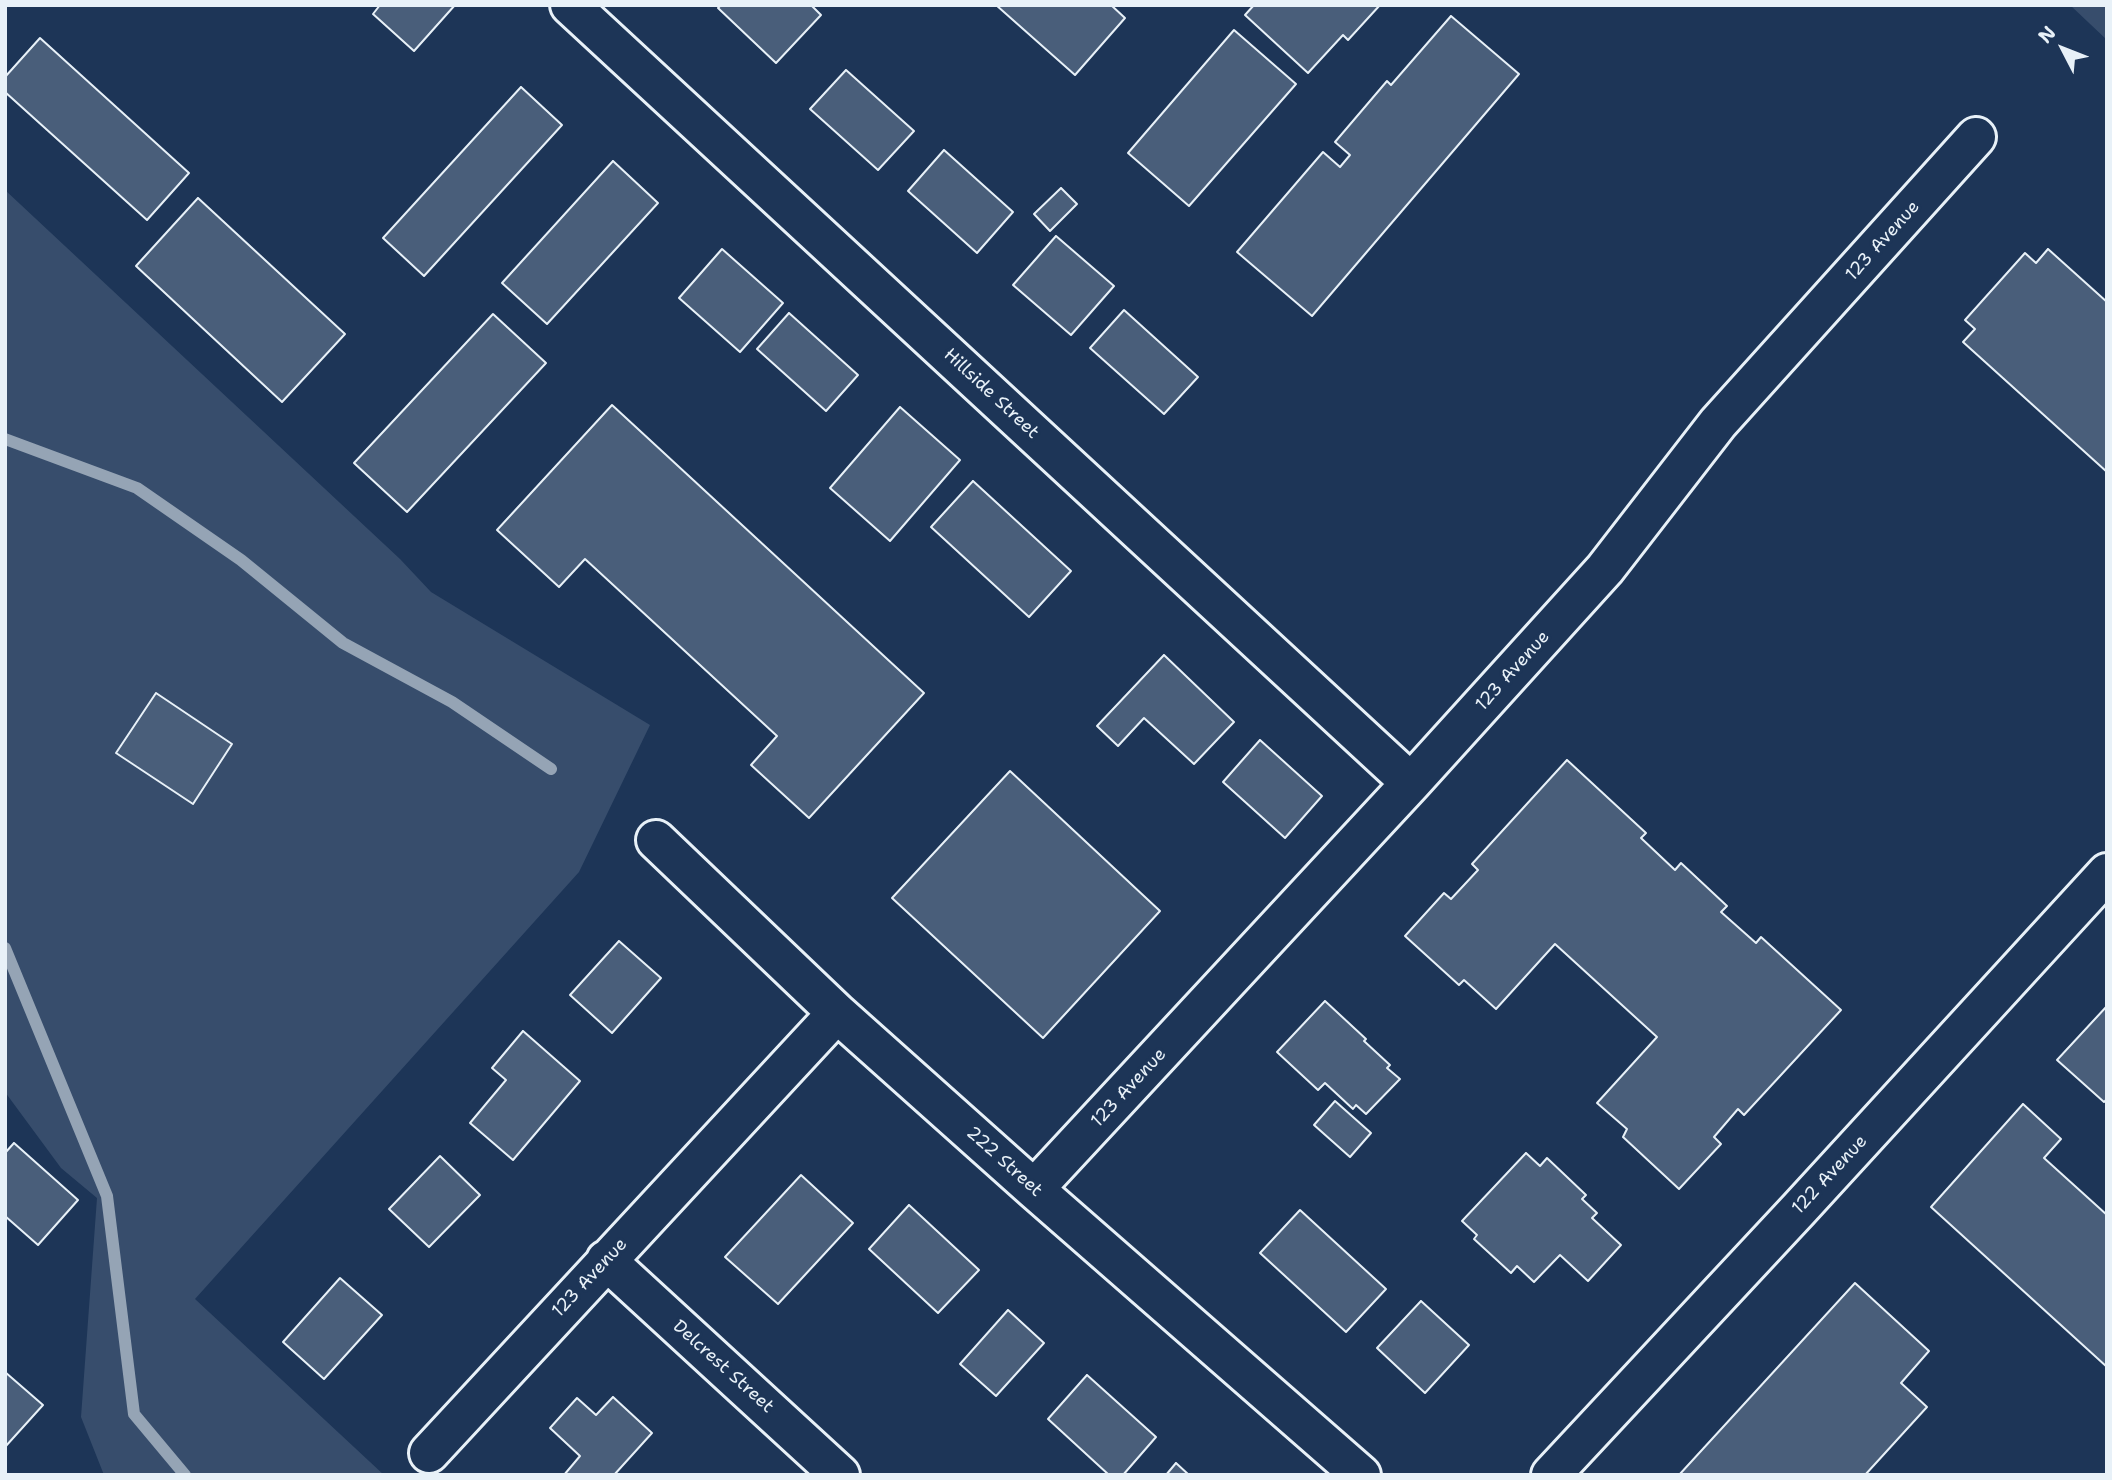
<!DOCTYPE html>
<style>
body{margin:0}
#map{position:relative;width:2112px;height:1480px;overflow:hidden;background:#1d3557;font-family:"Shantell Sans",sans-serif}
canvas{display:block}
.frame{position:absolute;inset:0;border:7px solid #e8f1f8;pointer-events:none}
.north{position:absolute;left:2028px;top:14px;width:70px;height:70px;-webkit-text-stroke:5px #1d3557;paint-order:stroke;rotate:312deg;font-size:19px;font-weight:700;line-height:28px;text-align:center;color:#e8f1f8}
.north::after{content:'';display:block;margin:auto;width:24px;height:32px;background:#e8f1f8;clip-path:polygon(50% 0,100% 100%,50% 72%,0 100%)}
</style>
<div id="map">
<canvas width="2112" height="1480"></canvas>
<div class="frame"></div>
<div class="north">N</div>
</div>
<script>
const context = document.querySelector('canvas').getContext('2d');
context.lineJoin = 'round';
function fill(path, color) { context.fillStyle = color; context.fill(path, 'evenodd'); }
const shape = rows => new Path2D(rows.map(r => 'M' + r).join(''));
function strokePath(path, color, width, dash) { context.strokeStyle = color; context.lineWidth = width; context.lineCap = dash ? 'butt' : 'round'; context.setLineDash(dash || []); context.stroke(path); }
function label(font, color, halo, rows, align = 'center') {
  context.font = font + ' "Shantell Sans",sans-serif'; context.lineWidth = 6; context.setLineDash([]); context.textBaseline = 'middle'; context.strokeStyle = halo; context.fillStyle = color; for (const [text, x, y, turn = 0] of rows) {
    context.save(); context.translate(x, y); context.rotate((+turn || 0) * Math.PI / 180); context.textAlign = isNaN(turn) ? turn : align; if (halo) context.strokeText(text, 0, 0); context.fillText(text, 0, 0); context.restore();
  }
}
const green = shape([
 [2070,5,2107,5,2107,40],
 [5,190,400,559,431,592,650,725,579,872,195,1299,384,1475,104,1475,81,1417,97,1198,61,1168,5,1092]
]);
const stream = shape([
 [5,439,137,488,241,560,343,643,452,702,551,769],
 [5,948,107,1196,134,1414,185,1475]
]);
const building = shape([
 [380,5,455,5,414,51,373,14,380,5],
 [721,5,811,5,821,15,776,63,718,8,721,5],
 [996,5,1111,5,1125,18,1075,75,996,5],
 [1254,5,1380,5,1348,40,1343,35,1308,73,1245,15,1254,5],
 [1451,16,1519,74,1312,316,1237,252,1323,152,1340,167,1350,155,1335,142,1387,81,1391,85,1451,16],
 [1234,30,1296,84,1189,206,1128,153,1234,30],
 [40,38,189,173,147,220,5,92,5,77,40,38],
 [846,70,914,131,878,170,810,109,846,70],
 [521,87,562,125,424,276,383,238,521,87],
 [944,150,1013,212,977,253,908,191,944,150],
 [613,161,658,203,547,324,502,283,613,161],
 [1061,188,1077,204,1050,231,1034,214,1061,188],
 [198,198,345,334,282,402,136,266,198,198],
 [1056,236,1114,286,1071,335,1013,285,1056,236],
 [722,249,783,303,740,352,679,298,722,249],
 [2048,249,2107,302,2107,472,1963,342,1975,329,1965,320,2025,253,2036,263,2048,249],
 [1124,310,1198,377,1164,414,1090,348,1124,310],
 [789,313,858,375,826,411,757,349,789,313],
 [493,314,546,363,407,512,354,463,493,314],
 [612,405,924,693,809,818,751,765,777,736,585,559,559,587,497,530,612,405],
 [900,407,960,460,890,541,830,488,900,407],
 [973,481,1071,571,1029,617,931,527,973,481],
 [1164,655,1234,722,1194,764,1144,718,1118,746,1097,726,1164,655],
 [156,693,232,744,193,804,116,753,156,693],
 [1260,740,1322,796,1285,838,1223,782,1260,740],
 [1567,760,1646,833,1641,838,1675,870,1681,863,1727,906,1721,912,1756,943,1761,937,1841,1010,1744,1115,1738,1109,1714,1137,1721,1144,1679,1189,1623,1137,1627,1129,1597,1103,1657,1037,1555,944,1496,1009,1464,980,1459,985,1405,936,1444,893,1451,899,1478,870,1472,864,1567,760],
 [1010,771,1160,911,1043,1038,892,898,1010,771],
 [619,941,661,978,612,1033,570,995,619,941],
 [1325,1001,1366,1039,1364,1041,1390,1065,1387,1068,1400,1079,1366,1114,1356,1105,1353,1109,1325,1083,1318,1090,1277,1052,1325,1001],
 [2107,1006,2107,1099,2104,1102,2057,1060,2107,1006],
 [523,1031,580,1081,513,1160,470,1123,506,1080,492,1068,523,1031],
 [1335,1101,1371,1133,1350,1157,1314,1125,1335,1101],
 [2023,1104,2061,1139,2044,1158,2107,1215,2107,1367,1931,1207,2023,1104],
 [14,1143,78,1200,38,1245,5,1216,5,1153,14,1143],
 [1526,1153,1540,1166,1547,1158,1586,1195,1582,1199,1597,1213,1592,1218,1621,1245,1588,1281,1560,1255,1534,1282,1517,1266,1511,1273,1474,1239,1477,1235,1462,1221,1526,1153],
 [440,1156,480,1195,429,1247,389,1209,440,1156],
 [801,1175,853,1223,778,1304,725,1257,801,1175],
 [909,1205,979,1270,938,1313,869,1249,909,1205],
 [1300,1210,1386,1289,1346,1332,1260,1253,1300,1210],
 [340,1278,382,1315,324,1379,283,1342,340,1278],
 [1855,1283,1929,1351,1901,1383,1927,1407,1865,1475,1679,1475,1855,1283],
 [1421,1301,1469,1345,1425,1393,1377,1348,1421,1301],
 [1008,1310,1044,1343,996,1396,960,1364,1008,1310],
 [5,1372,43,1405,5,1447,5,1372],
 [1087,1375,1156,1437,1123,1475,1109,1475,1048,1419,1087,1375],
 [613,1397,652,1433,614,1475,564,1475,580,1456,550,1428,577,1398,596,1415,613,1397],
 [1176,1463,1189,1475,1166,1475,1176,1463]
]);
const minor = shape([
 [570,5,1411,783],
 [656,840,837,1013,1034,1189,1361,1475],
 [1034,1189,1411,783,1605,569,1718,423,1976,137],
 [606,1260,840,1475],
 [429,1453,837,1013],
 [1551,1475,1799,1209,2107,873]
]);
const streetNames = [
 ["123 Avenue",1883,241,-48],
 ["Hillside Street",991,394,43],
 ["123 Avenue",1513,671,-48],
 ["123 Avenue",1129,1088,-47],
 ["222 Street",1004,1162,42],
 ["122 Avenue",1830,1175,-47],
 ["123 Avenue",590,1278,-47],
 ["Delcrest Street",723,1367,42]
];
fill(green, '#374d6c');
strokePath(stream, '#95a4b5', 12);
fill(building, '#495e7a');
strokePath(building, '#e8f1f8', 2);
strokePath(minor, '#e8f1f8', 44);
strokePath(minor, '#1d3557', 38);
label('18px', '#e8f1f8', '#1d3557', streetNames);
</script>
